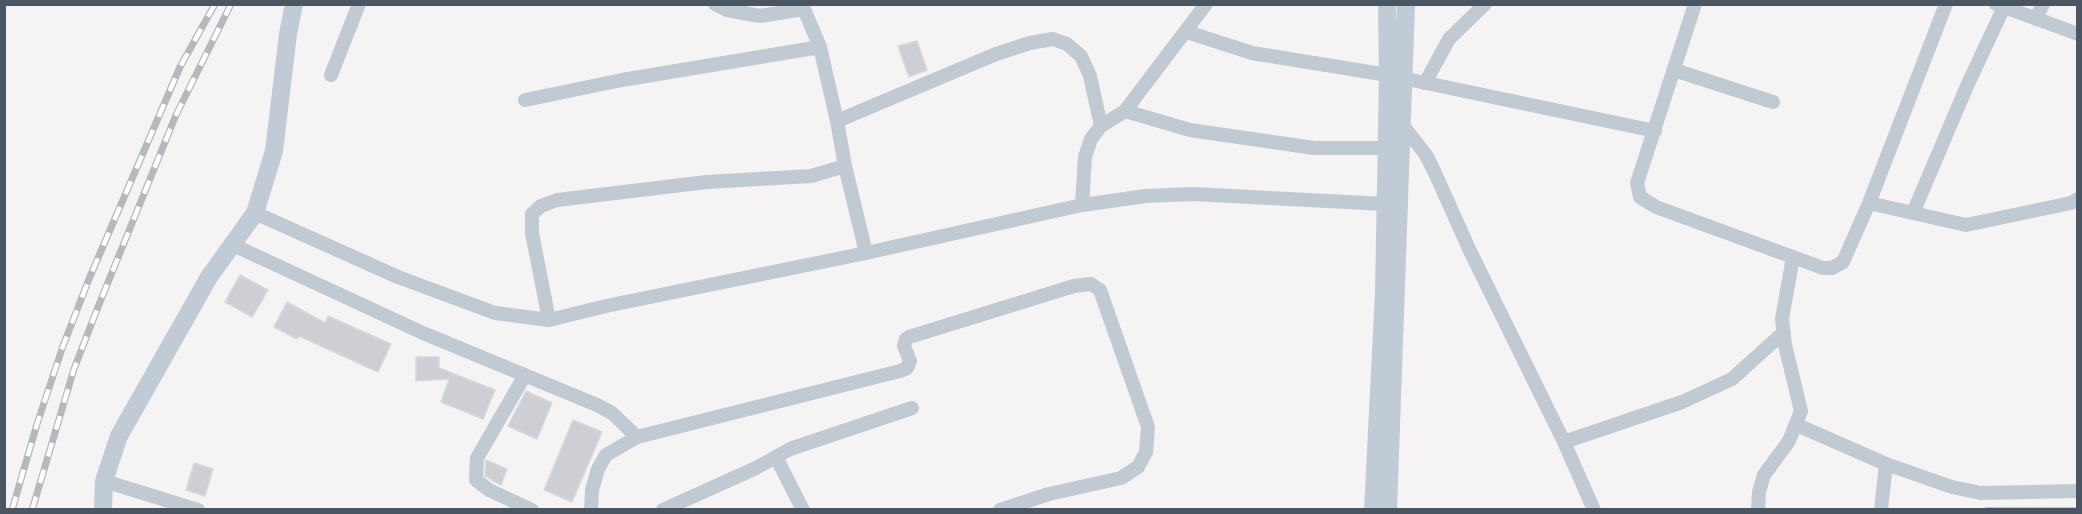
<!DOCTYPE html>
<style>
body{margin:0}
#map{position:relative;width:2082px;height:514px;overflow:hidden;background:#f5f3f3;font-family:Ubuntu,sans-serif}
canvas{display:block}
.frame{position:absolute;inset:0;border:6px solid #4a5661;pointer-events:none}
</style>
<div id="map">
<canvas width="2082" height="514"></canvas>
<div class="frame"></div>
</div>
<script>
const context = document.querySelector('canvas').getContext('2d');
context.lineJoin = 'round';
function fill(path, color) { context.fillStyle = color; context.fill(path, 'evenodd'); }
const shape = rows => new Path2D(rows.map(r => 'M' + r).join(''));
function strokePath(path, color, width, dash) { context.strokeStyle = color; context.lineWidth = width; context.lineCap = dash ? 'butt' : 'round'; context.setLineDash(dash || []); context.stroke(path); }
const water = shape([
 [1985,507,2077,507,2078,509,1985,510]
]);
const building = shape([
 [917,41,927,70,909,77,898,46,917,41],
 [240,275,268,290,252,317,225,302,240,275],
 [287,302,325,323,328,316,391,344,378,372,299,336,297,339,274,327,287,302],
 [416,357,439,357,439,368,495,390,483,419,441,402,449,379,416,381,416,357],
 [526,391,552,403,537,439,508,426,526,391],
 [573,420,602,432,572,502,544,490,573,420],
 [486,460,507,469,501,485,485,476,486,460],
 [194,463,213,469,205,496,186,490,194,463]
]);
const street = shape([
 [715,4,727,10,760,16,804,9,820,47],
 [1695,4,1637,183,1640,197,1656,207,1823,268,1832,268,1843,262,1869,203,1946,4],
 [1996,4,2078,34],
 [2036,19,2043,4],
 [1187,32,1252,53,1388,75,1655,131],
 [1674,70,1773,102],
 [331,75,359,4],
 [1425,83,1449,39,1485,4],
 [525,100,622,80,820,47,837,121,845,166,866,253],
 [1125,111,1190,130,1314,148,1386,148],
 [837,121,996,54,1030,43,1053,39,1067,44,1081,56,1090,76,1101,126],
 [1401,123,1426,155,1435,173,1470,251,1564,442,1594,510],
 [1869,203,1966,225,2071,203,2078,199],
 [1082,205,1085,157,1091,139,1101,126,1125,111,1206,4],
 [255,213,398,277,495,313,549,320,606,306,866,253,1082,205,1146,196,1193,194,1385,204],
 [1913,213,1967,86,2004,7],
 [233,245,423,333,597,405,612,413,637,437,900,371,907,368,910,361,904,346,906,339,909,337,1074,286,1091,284,1100,290,1148,427,1146,452,1138,467,1121,478,1049,494,1000,510],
 [549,320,532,233,532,214,541,206,557,200,707,182,811,176,845,166],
 [525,375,477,458,476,480,489,490,532,510],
 [1797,425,1886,464,1952,487,1981,493,2078,491],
 [1564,442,1682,402,1732,379,1784,332],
 [776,457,803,510],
 [104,481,198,510],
 [591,510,592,490,598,469,606,455,637,437],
 [663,510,756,468,790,449,912,408],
 [1758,510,1759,492,1764,475,1789,441,1801,411,1785,345,1782,319,1793,257],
 [1881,510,1886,464]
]);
const secondary = shape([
 [103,510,104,481,119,436,209,277,255,213,274,151,288,34,294,4],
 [1373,510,1384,292,1388,75,1387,4],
 [1388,510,1406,4]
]);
const rail = shape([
 [12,510,37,424,63,346,89,279,180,67,215,4],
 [32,510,74,369,98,307,176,115,231,4]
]);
fill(water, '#90daee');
fill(building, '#cdcfd5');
strokePath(building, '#d7d9de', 1.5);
strokePath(street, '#c1cad2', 14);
strokePath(secondary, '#c1cbd6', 18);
strokePath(rail, '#b5b8bd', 7);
strokePath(rail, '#fff', 4.5, [14]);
</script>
